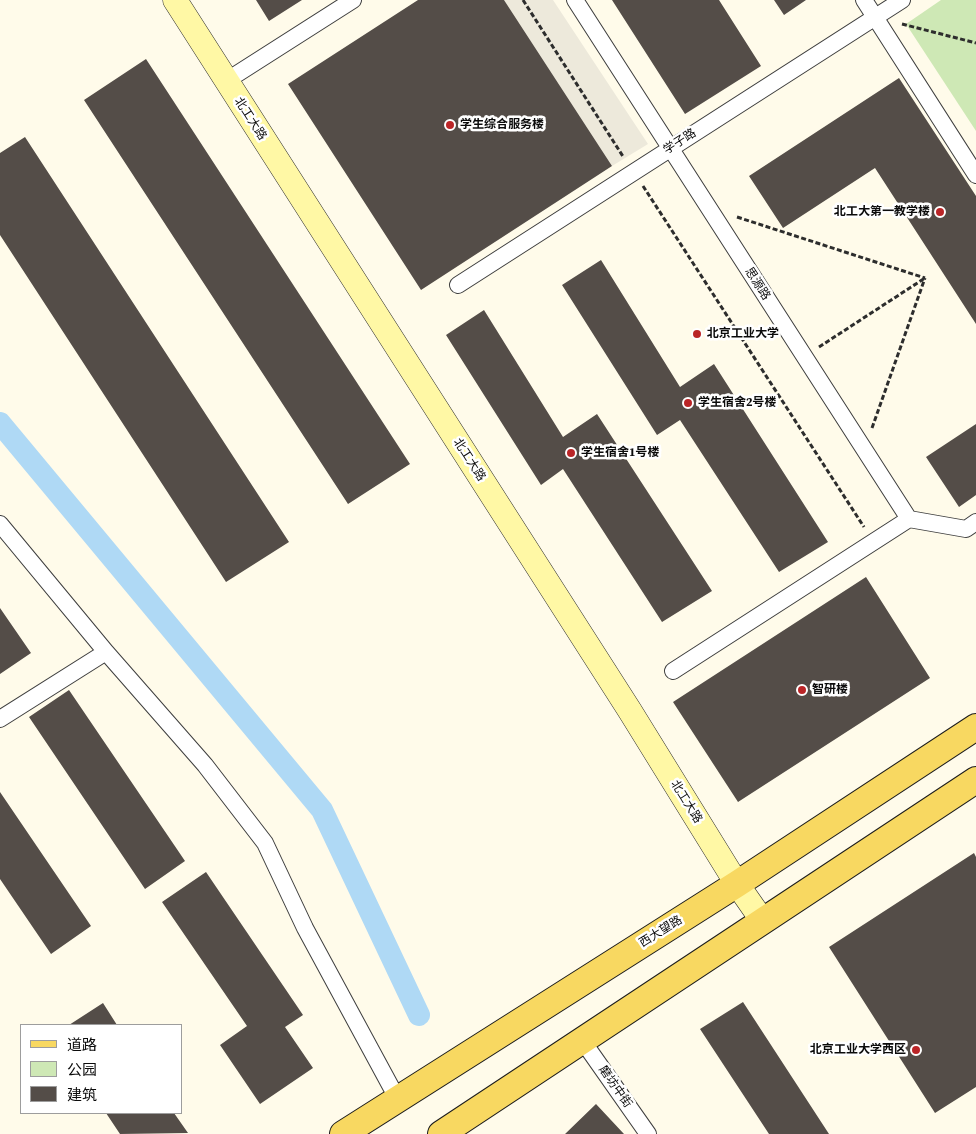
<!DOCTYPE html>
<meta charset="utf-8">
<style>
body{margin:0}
#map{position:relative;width:976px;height:1134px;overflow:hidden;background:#fffbea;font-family:"Source Serif 4","Noto Sans SC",serif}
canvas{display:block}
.legend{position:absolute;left:20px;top:1024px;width:162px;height:90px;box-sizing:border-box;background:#fff;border:1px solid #9d9d9d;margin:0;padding:6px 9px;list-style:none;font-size:15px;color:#0b0b0b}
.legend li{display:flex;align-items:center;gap:10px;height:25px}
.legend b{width:25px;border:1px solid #9d9d9d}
</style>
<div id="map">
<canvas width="976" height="1134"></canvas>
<ul class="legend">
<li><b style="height:6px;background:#f8d861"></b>道路</li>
<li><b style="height:14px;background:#cee8b5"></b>公园</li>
<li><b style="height:14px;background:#544d48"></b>建筑</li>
</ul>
</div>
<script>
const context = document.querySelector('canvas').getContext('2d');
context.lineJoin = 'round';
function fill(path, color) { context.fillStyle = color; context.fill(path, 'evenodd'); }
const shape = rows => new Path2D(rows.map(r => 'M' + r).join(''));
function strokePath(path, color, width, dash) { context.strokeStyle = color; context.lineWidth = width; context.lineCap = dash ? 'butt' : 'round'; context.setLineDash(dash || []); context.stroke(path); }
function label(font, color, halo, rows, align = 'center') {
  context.font = font + ' "Source Serif 4","Noto Sans SC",serif'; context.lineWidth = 5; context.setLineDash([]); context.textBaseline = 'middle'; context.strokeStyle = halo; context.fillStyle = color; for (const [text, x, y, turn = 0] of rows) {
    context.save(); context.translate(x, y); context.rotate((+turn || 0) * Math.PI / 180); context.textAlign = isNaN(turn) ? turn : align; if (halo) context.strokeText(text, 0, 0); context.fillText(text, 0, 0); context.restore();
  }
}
const green = shape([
 [941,0,976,0,976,131,906,24]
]);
const plaza = shape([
 [504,0,553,0,648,144,612,166]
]);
const canal = shape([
 [0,423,322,810,419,1015]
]);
const building = shape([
 [256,0,302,0,269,21],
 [418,0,504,0,612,166,421,290,288,84],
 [612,0,719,0,761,66,685,114],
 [774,0,806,0,784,15],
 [146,59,410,464,348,504,84,100],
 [899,78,976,196,976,324,875,168,783,228,749,176],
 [25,137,289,542,226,582,0,235,0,153],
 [601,260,680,387,714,364,828,542,779,572,680,420,657,435,562,285],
 [484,310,563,437,597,414,712,591,662,622,563,469,541,485,446,335],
 [976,424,976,495,959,507,926,457],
 [866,577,930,678,738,802,673,702],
 [0,608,31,653,0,674],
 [69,690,185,861,145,889,29,717],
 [0,792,91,926,51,954,0,879],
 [974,853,976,857,976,1087,935,1113,829,947],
 [206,872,303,1015,285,1027,313,1068,260,1104,220,1045,247,1026,162,902],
 [743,1002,829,1134,769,1134,700,1029],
 [103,1003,117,1025,69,1025],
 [596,1104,624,1134,565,1134],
 [106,1113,174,1113,188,1133,120,1134]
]);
const path = shape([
 [523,0,624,158],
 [902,24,976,43],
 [643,186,864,527],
 [737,217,925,278],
 [819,347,925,278],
 [872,428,925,278]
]);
const street = shape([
 [575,0,909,519,966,529,976,522],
 [864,0,976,175],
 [226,81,353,0],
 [458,285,902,0],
 [0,524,106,652,205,765,265,843,305,928,397,1098],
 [673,671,909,519],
 [0,719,106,652],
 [582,1040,648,1134]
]);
const secondary = shape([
 [175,0,630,711,737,884,762,920]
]);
const primary = shape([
 [343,1134,737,884,976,727],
 [441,1134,976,780]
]);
const markers = [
 [450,125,5,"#ba2527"],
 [940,212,5,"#ba2527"],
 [697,334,5,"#ba2527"],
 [688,403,5,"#ba2527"],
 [571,453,5,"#ba2527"],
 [802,690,5,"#ba2527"],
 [916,1050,5,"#ba2527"]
];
const streetNames = [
 ["北工大路",250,119,57],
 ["学子路",680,142,-33],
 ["思源路",757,284,57],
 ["北工大路",469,460,57],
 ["北工大路",686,802,58],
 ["西大望路",661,932,-32],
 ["磨坊中街",615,1087,55]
];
const poiNames = [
 ["学生综合服务楼",460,125],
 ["北工大第一教学楼",930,212,"right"],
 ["北京工业大学",707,334],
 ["学生宿舍2号楼",698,403],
 ["学生宿舍1号楼",581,453],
 ["智研楼",812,690],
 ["北京工业大学西区",906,1050,"right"]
];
fill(green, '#cee8b5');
fill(plaza, '#ede9db');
strokePath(canal, '#afd9f5', 22);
fill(building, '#544d48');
strokePath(street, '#3e3e3e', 18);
strokePath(secondary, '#2d2d2d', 25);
strokePath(primary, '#1c1c1c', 28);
strokePath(path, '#2d2d2d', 3, [5, 2.5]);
strokePath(street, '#fff', 16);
strokePath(secondary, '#fff8a5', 24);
strokePath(primary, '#f8d861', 26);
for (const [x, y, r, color] of markers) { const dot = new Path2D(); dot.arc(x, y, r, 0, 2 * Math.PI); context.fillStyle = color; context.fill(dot); strokePath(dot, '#fff', 2); }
label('12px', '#0b0b0b', '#fff', streetNames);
label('bold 12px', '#0b0b0b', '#fff', poiNames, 'left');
</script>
